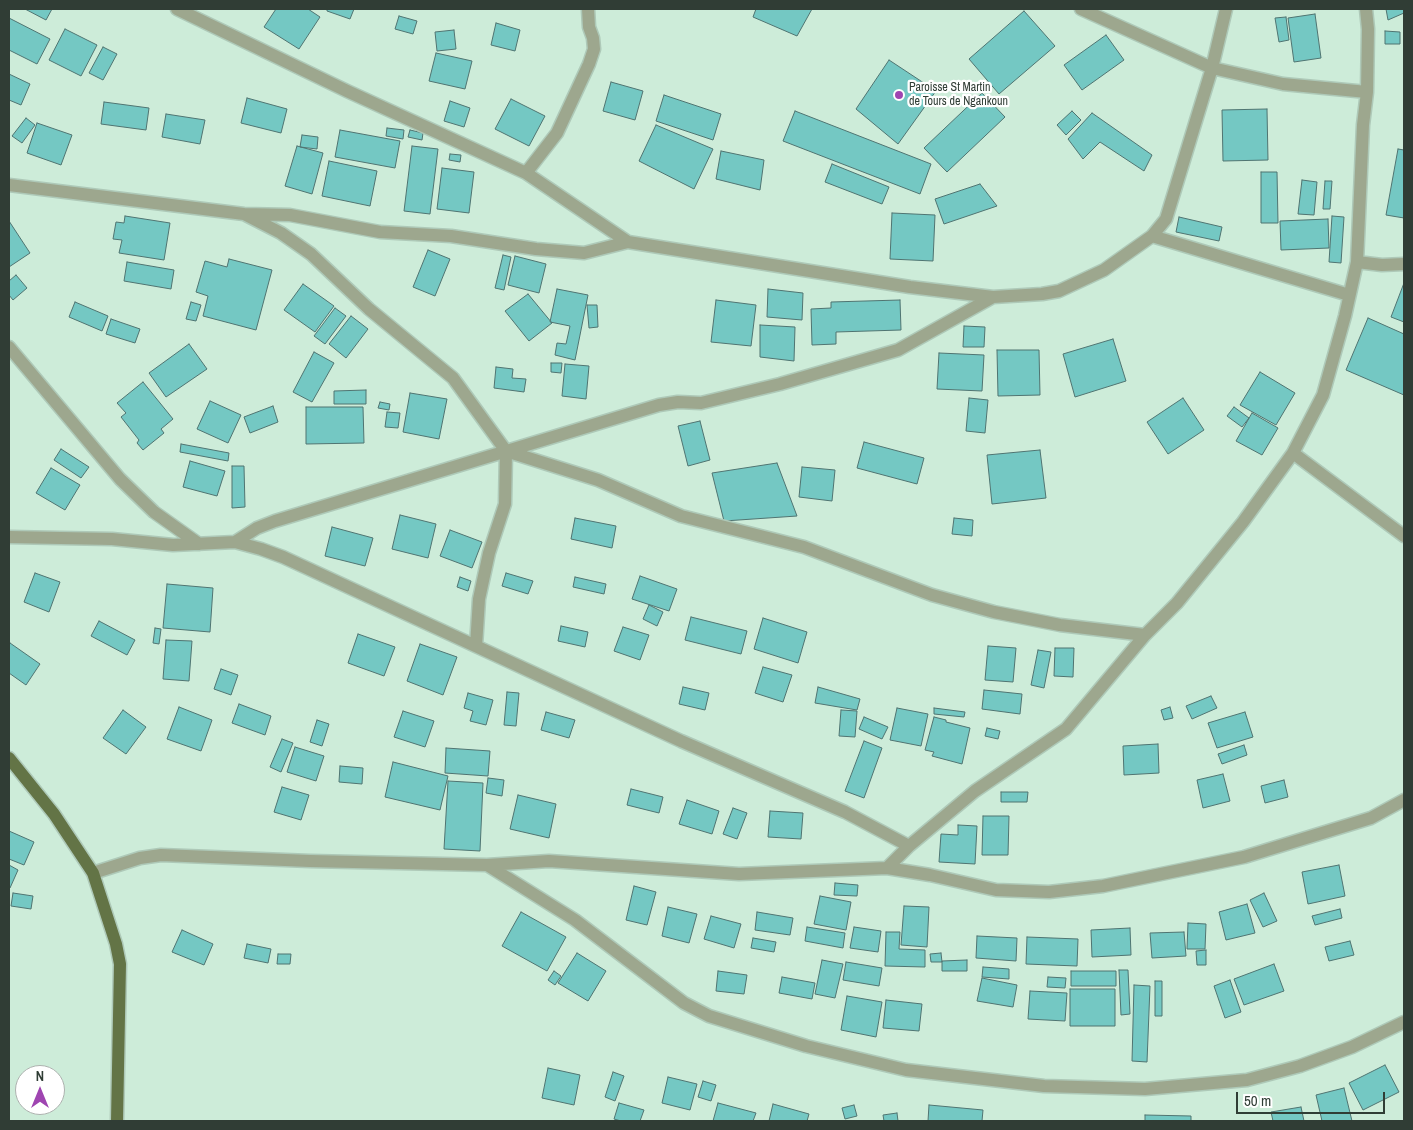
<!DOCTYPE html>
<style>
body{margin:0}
#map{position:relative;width:1413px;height:1130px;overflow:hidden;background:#cdecd9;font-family:"Archivo Narrow",sans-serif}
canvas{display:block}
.frame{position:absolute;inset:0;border:10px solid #303d35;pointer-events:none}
.north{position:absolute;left:15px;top:1065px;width:50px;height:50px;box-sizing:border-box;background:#fff;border:1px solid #acb1ae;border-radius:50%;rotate:0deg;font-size:14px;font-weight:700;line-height:20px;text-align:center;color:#303d35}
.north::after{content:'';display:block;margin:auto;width:18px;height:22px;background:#9f45b1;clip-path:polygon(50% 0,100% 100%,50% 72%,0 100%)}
.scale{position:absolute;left:1236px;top:1092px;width:149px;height:22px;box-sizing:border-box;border:2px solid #303d35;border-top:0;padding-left:6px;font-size:15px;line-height:18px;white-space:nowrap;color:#303d35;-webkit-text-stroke:4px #fff;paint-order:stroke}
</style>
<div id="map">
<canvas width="1413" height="1130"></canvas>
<div class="frame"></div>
<div class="north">N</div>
<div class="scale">50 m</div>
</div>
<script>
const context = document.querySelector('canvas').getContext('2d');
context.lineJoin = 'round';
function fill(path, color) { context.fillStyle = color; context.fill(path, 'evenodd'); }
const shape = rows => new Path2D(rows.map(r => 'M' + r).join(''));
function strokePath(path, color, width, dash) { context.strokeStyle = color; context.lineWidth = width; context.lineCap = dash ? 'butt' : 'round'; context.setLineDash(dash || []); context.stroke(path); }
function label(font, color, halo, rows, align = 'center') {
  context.font = font + ' "Archivo Narrow",sans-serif'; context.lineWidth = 4.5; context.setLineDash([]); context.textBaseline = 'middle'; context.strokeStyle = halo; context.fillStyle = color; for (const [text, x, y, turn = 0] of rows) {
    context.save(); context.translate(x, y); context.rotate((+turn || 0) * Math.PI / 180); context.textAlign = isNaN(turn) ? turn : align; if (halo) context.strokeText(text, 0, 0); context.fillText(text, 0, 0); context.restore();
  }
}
const building = shape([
 [25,9,52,9,46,20,25,9],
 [276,9,308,9,320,17,299,49,264,27,276,9],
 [327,9,354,9,350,19,327,11,327,9],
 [756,9,812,9,797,36,753,17,756,9],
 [1386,9,1404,9,1404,13,1388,20,1386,9],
 [1024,11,1055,46,999,94,969,59,1024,11],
 [1315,14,1321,58,1294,62,1288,18,1315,14],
 [399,16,417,21,413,34,395,29,399,16],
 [1286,17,1289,40,1279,42,1275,18,1286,17],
 [9,18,50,39,37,64,9,50,9,18],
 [496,23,520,30,515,51,491,45,496,23],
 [65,29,97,45,81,76,49,60,65,29],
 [454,30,456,49,437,51,435,32,454,30],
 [1385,31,1400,32,1400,44,1385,44,1385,31],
 [1106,35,1124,60,1082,90,1064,65,1106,35],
 [103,47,117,54,103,80,89,73,103,47],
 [436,53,472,61,465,89,429,81,436,53],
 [889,60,936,91,898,144,856,109,889,60],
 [9,74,30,84,21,105,9,100,9,74],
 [611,82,643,91,635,120,603,111,611,82],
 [982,93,1005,117,947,172,924,148,982,93],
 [664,95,721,114,713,140,656,121,664,95],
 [247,98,287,109,281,133,241,123,247,98],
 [511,99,545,116,529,146,495,129,511,99],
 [450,101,470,108,464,127,444,121,450,101],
 [104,102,149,108,146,130,101,124,104,102],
 [1267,109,1268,160,1223,161,1222,110,1267,109],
 [795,111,931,164,920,194,783,141,795,111],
 [1072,111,1081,120,1066,135,1057,125,1072,111],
 [1092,113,1152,155,1144,171,1100,142,1083,159,1068,139,1092,113],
 [166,114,205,120,200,144,162,137,166,114],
 [26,118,35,125,22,143,12,136,26,118],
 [37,123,72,135,61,165,27,153,37,123],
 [656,125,713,149,694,189,639,161,656,125],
 [387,128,404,130,403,139,386,136,387,128],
 [340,130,400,141,395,168,335,157,340,130],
 [410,130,423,133,422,140,408,137,410,130],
 [302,135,318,137,317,149,300,147,302,135],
 [297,146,323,153,312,194,285,186,297,146],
 [412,146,438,149,430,214,404,211,412,146],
 [1398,149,1404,150,1404,218,1386,215,1398,149],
 [721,151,764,160,760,190,716,179,721,151],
 [450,154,461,155,460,162,449,160,450,154],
 [329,161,377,171,370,206,322,196,329,161],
 [832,164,889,187,882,204,825,182,832,164],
 [442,168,474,172,469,213,437,209,442,168],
 [1261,172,1277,172,1278,223,1261,223,1261,172],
 [1302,180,1317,182,1314,215,1298,214,1302,180],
 [1325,181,1332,181,1330,209,1323,209,1325,181],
 [980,184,997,206,944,224,935,199,980,184],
 [892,213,935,215,933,261,890,259,892,213],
 [125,216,170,223,164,260,119,253,122,240,113,239,116,222,124,223,125,216],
 [1332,216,1344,217,1341,263,1329,262,1332,216],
 [1179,217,1222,227,1219,241,1176,232,1179,217],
 [1328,219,1329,248,1281,250,1280,221,1328,219],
 [9,221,30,253,9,267,9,221],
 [428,250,450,259,435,296,413,287,428,250],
 [503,255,511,257,504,290,495,288,503,255],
 [515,256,546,264,539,293,508,285,515,256],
 [229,259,272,270,256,330,203,316,208,296,196,292,205,261,227,267,229,259],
 [127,262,174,270,171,289,124,281,127,262],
 [16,275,27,288,13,300,9,295,9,281,16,275],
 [1404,283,1404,322,1391,317,1404,283],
 [303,284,334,306,315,332,284,310,303,284],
 [557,289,588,295,575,360,555,355,557,343,566,344,570,326,550,322,557,289],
 [768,289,803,293,802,320,767,317,768,289],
 [528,294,552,323,529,341,505,311,528,294],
 [716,300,756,305,751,346,711,342,716,300],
 [900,300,901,330,836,332,836,344,812,345,811,309,831,308,831,302,900,300],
 [75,302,108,316,102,331,69,317,75,302],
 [191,302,201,305,196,321,186,319,191,302],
 [587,305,597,305,598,327,589,328,587,305],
 [335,308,346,316,325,344,314,336,335,308],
 [351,316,368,329,346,358,329,344,351,316],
 [1368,318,1404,334,1404,395,1346,370,1368,318],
 [111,319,140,329,135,343,106,334,111,319],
 [760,325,795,327,794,361,760,357,760,325],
 [964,326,985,327,984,347,963,347,964,326],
 [1113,339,1126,381,1075,397,1063,354,1113,339],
 [189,344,207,369,166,397,149,373,189,344],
 [997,350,1039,350,1040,395,998,396,997,350],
 [314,352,334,363,312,402,293,392,314,352],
 [939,353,984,355,982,391,937,389,939,353],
 [551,363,562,363,561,373,551,372,551,363],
 [565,364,589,366,586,399,562,396,565,364],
 [496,367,513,369,512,378,526,379,524,392,494,388,496,367],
 [1260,372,1295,393,1276,425,1240,405,1260,372],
 [143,382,173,419,161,429,164,433,143,450,137,443,139,440,121,417,126,413,117,403,143,382],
 [366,390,366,404,334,404,334,391,366,390],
 [410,393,447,399,439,439,403,432,410,393],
 [969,398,988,400,985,433,966,431,969,398],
 [1183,398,1204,430,1168,454,1147,422,1183,398],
 [210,401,241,415,228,443,197,429,210,401],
 [380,402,390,404,389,410,378,408,380,402],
 [273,406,278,422,250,433,244,417,273,406],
 [306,407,363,407,364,443,306,444,306,407],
 [1234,407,1249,418,1242,427,1227,416,1234,407],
 [387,412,400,413,398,428,385,427,387,412],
 [1252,413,1278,428,1262,455,1236,441,1252,413],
 [700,421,710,460,688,466,678,426,700,421],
 [864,442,924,458,917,484,857,468,864,442],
 [181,444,229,453,228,461,180,452,181,444],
 [61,449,89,467,81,478,54,460,61,449],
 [1040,450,1046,498,992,504,987,455,1040,450],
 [190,461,225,471,217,496,183,487,190,461],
 [777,463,797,516,724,521,712,473,777,463],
 [232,466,244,466,245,507,232,508,232,466],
 [802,467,835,470,832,501,799,497,802,467],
 [51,468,80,485,65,510,36,493,51,468],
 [400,515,436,524,428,558,392,549,400,515],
 [575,518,616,526,612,548,571,539,575,518],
 [954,518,973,520,972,536,952,534,954,518],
 [332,527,373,538,365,566,325,556,332,527],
 [450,530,482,542,472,568,440,556,450,530],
 [35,573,60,582,49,612,24,602,35,573],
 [506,573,533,581,528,594,502,586,506,573],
 [640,576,677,589,669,611,632,599,640,576],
 [460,577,471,581,468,591,457,587,460,577],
 [575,577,606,584,604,594,573,587,575,577],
 [167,584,213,588,210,632,163,628,167,584],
 [649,605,663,612,657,626,643,619,649,605],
 [691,617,747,631,741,654,685,640,691,617],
 [763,618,807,632,798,663,754,649,763,618],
 [99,621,135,640,127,655,91,636,99,621],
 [561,626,588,632,585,647,558,641,561,626],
 [623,627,649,635,640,660,614,651,623,627],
 [155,628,161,629,159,644,153,643,155,628],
 [358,634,395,647,384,676,348,663,358,634],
 [166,640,192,641,189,681,163,679,166,640],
 [10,643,40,664,26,685,9,673,9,646,10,643],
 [420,644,457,657,443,695,407,681,420,644],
 [988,646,1016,648,1013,682,985,680,988,646],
 [1055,648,1074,648,1073,677,1054,676,1055,648],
 [1038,650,1051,652,1044,688,1031,685,1038,650],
 [763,667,792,675,783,702,755,693,763,667],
 [221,669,238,675,231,695,214,689,221,669],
 [683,687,709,693,705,710,679,704,683,687],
 [818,687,860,699,857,710,815,703,818,687],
 [984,690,1022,694,1020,714,982,709,984,690],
 [507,692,519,693,516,726,504,725,507,692],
 [468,693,493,700,486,725,470,721,473,711,464,708,468,693],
 [1211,696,1217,708,1192,719,1186,706,1211,696],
 [239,704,271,716,265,735,232,723,239,704],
 [179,707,212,720,201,751,167,739,179,707],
 [1170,707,1173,718,1164,720,1161,710,1170,707],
 [897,708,928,714,921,746,890,740,897,708],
 [934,708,965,712,964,717,934,714,934,708],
 [123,710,146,727,126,754,103,738,123,710],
 [841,710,857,711,855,737,839,736,841,710],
 [403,711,434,721,425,747,394,737,403,711],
 [546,712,575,720,569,738,541,730,546,712],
 [1245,712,1253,737,1217,748,1208,723,1245,712],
 [864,717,888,727,882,739,859,729,864,717],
 [934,717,946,720,946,722,970,728,962,764,932,756,934,752,925,750,934,717],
 [317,720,329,724,322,746,310,742,317,720],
 [987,728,1000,731,998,739,985,736,987,728],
 [282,739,293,743,281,772,270,767,282,739],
 [864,741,882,748,864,798,845,791,864,741],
 [1158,744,1159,773,1124,775,1123,746,1158,744],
 [1244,745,1247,755,1222,764,1218,754,1244,745],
 [295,747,324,756,316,781,287,772,295,747],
 [446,748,490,751,488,776,445,773,446,748],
 [393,762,448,776,440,810,385,797,393,762],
 [340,766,363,768,362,784,339,782,340,766],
 [1223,774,1230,801,1203,808,1197,780,1223,774],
 [488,778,504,780,502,796,486,793,488,778],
 [1284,780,1288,797,1265,803,1261,786,1284,780],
 [448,781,483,783,480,851,444,849,448,781],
 [282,787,309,795,301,820,274,812,282,787],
 [631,789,663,797,659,813,627,805,631,789],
 [1001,792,1028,792,1027,802,1001,802,1001,792],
 [518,795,556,804,549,838,510,829,518,795],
 [687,800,719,811,712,834,679,824,687,800],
 [733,808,747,813,737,839,723,834,733,808],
 [770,811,803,813,801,839,768,837,770,811],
 [983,816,1009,816,1008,855,982,855,983,816],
 [958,825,977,826,975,864,939,862,941,834,958,835,958,825],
 [9,831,34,842,24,865,9,859,9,831],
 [9,865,18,870,10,888,9,888,9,865],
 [1339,865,1345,896,1308,904,1302,872,1339,865],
 [835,883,858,885,857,896,834,895,835,883],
 [634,886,656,892,647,925,626,920,634,886],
 [13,893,33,896,31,909,11,906,13,893],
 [1264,893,1277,921,1263,927,1250,900,1264,893],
 [820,896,851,902,846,930,814,924,820,896],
 [1247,904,1255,933,1226,940,1219,912,1247,904],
 [904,906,929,907,927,947,901,945,904,906],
 [668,907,697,914,689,943,662,936,668,907],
 [1340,909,1342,918,1315,925,1312,916,1340,909],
 [521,912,566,937,547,971,502,946,521,912],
 [757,912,793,918,790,935,755,930,757,912],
 [711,916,741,924,734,948,704,939,711,916],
 [1188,923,1206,924,1205,949,1187,949,1188,923],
 [807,927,845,933,843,948,805,941,807,927],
 [854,927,881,931,878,952,850,948,854,927],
 [1130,928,1131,955,1092,957,1091,930,1130,928],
 [182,930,213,944,204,965,172,952,182,930],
 [886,932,900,932,899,949,925,950,925,967,885,966,886,932],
 [1184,932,1186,956,1152,958,1150,933,1184,932],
 [977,936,1017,938,1016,961,976,958,977,936],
 [1027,937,1078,939,1077,966,1026,964,1027,937],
 [753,938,776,942,774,952,751,948,753,938],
 [1350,941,1354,955,1329,961,1325,947,1350,941],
 [247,944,271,949,268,963,244,958,247,944],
 [1206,950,1206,965,1197,965,1196,951,1206,950],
 [577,953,606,971,588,1001,558,983,577,953],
 [941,953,942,962,931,962,930,954,941,953],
 [278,954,291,954,290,964,277,964,278,954],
 [822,960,843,964,835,998,815,994,822,960],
 [967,960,967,971,942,971,942,961,967,960],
 [846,962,882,968,879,986,843,980,846,962],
 [1274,964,1284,991,1244,1005,1234,979,1274,964],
 [983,967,1009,969,1009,979,982,977,983,967],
 [1119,970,1128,970,1130,1014,1121,1015,1119,970],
 [554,971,561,976,555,985,548,980,554,971],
 [718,971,747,975,744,994,716,991,718,971],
 [1071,971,1116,971,1116,986,1071,986,1071,971],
 [782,977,815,983,812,999,779,993,782,977],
 [1048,977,1066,978,1065,988,1047,987,1048,977],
 [982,978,1017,985,1013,1007,977,1001,982,978],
 [1230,980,1241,1012,1225,1018,1214,986,1230,980],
 [1155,981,1162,981,1162,1016,1155,1016,1155,981],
 [1134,985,1150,986,1147,1062,1132,1061,1134,985],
 [1070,989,1115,989,1115,1026,1070,1026,1070,989],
 [1030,991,1067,993,1065,1021,1028,1019,1030,991],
 [847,996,882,1002,876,1037,841,1030,847,996],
 [886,1000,922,1004,919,1031,883,1028,886,1000],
 [1385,1065,1399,1092,1363,1110,1349,1083,1385,1065],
 [548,1068,580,1075,574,1105,542,1098,548,1068],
 [613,1072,624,1076,615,1101,605,1097,613,1072],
 [668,1077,697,1084,690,1110,662,1103,668,1077],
 [703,1081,716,1085,711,1101,698,1097,703,1081],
 [1344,1088,1352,1121,1322,1121,1316,1095,1344,1088],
 [619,1103,644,1110,640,1121,621,1121,614,1119,619,1103],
 [718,1103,756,1113,753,1121,713,1121,718,1103],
 [773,1104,809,1114,807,1121,769,1121,773,1104],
 [854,1105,857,1116,845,1119,842,1108,854,1105],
 [929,1105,983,1110,982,1121,928,1121,929,1105],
 [1301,1107,1304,1121,1273,1121,1271,1112,1301,1107],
 [897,1113,898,1121,884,1121,883,1115,897,1113],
 [1145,1115,1191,1116,1191,1121,1145,1121,1145,1115]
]);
const minor = shape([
 [177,9,347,91,526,173,628,242,910,287,993,297,1042,294,1059,291,1104,270,1152,236,1166,219,1212,68,1226,9],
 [1081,9,1212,68,1283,84,1367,92],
 [526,173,557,133,589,64,594,49,593,38,589,27,588,9],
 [9,185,244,214,290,215,380,232,451,236,536,249,584,253,628,242],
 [244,214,281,233,311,254,369,309,453,378,506,451,598,480,681,516,804,547,932,595,994,612,1060,625,1145,635],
 [1152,236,1349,295],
 [1357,262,1382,265,1404,264],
 [9,347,120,479,154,512,199,544],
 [1293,453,1404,536],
 [9,537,112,539,173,545,235,542,261,549,283,557,681,741,845,812,909,846],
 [235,542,257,528,275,521,659,405,678,402,701,403,780,384,898,350,993,297],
 [476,646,479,599,489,553,505,504,506,451],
 [487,865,575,920,684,1003,709,1016,806,1046,906,1070,1044,1086,1145,1089,1247,1080,1300,1066,1352,1047,1404,1022],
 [887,868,909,846,975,791,1066,729,1145,635,1177,603,1243,522,1293,453,1323,395,1345,316,1357,262,1363,125,1367,92,1368,29,1366,9],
 [93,873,140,858,161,855,310,861,487,865,549,861,739,874,887,868,930,875,996,890,1049,892,1103,886,1244,857,1371,818,1404,800]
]);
const major = shape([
 [9,758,54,814,93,873,116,944,120,964,117,1121]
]);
const markers = [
 [899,95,5,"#9f45b1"]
];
const poiNames = [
 ["Paroisse St Martin",909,88],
 ["de Tours de Ngankoun",909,102]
];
fill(building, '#74c8c3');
strokePath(building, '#4f7471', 1);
strokePath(minor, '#aec9b8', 15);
strokePath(major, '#aec9b8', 15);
strokePath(minor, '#9da78e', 12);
strokePath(major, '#637446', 12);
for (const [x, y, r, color] of markers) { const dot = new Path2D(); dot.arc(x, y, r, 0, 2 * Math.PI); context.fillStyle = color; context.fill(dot); strokePath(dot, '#fff', 2); }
label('12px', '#303d35', '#fff', poiNames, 'left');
</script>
